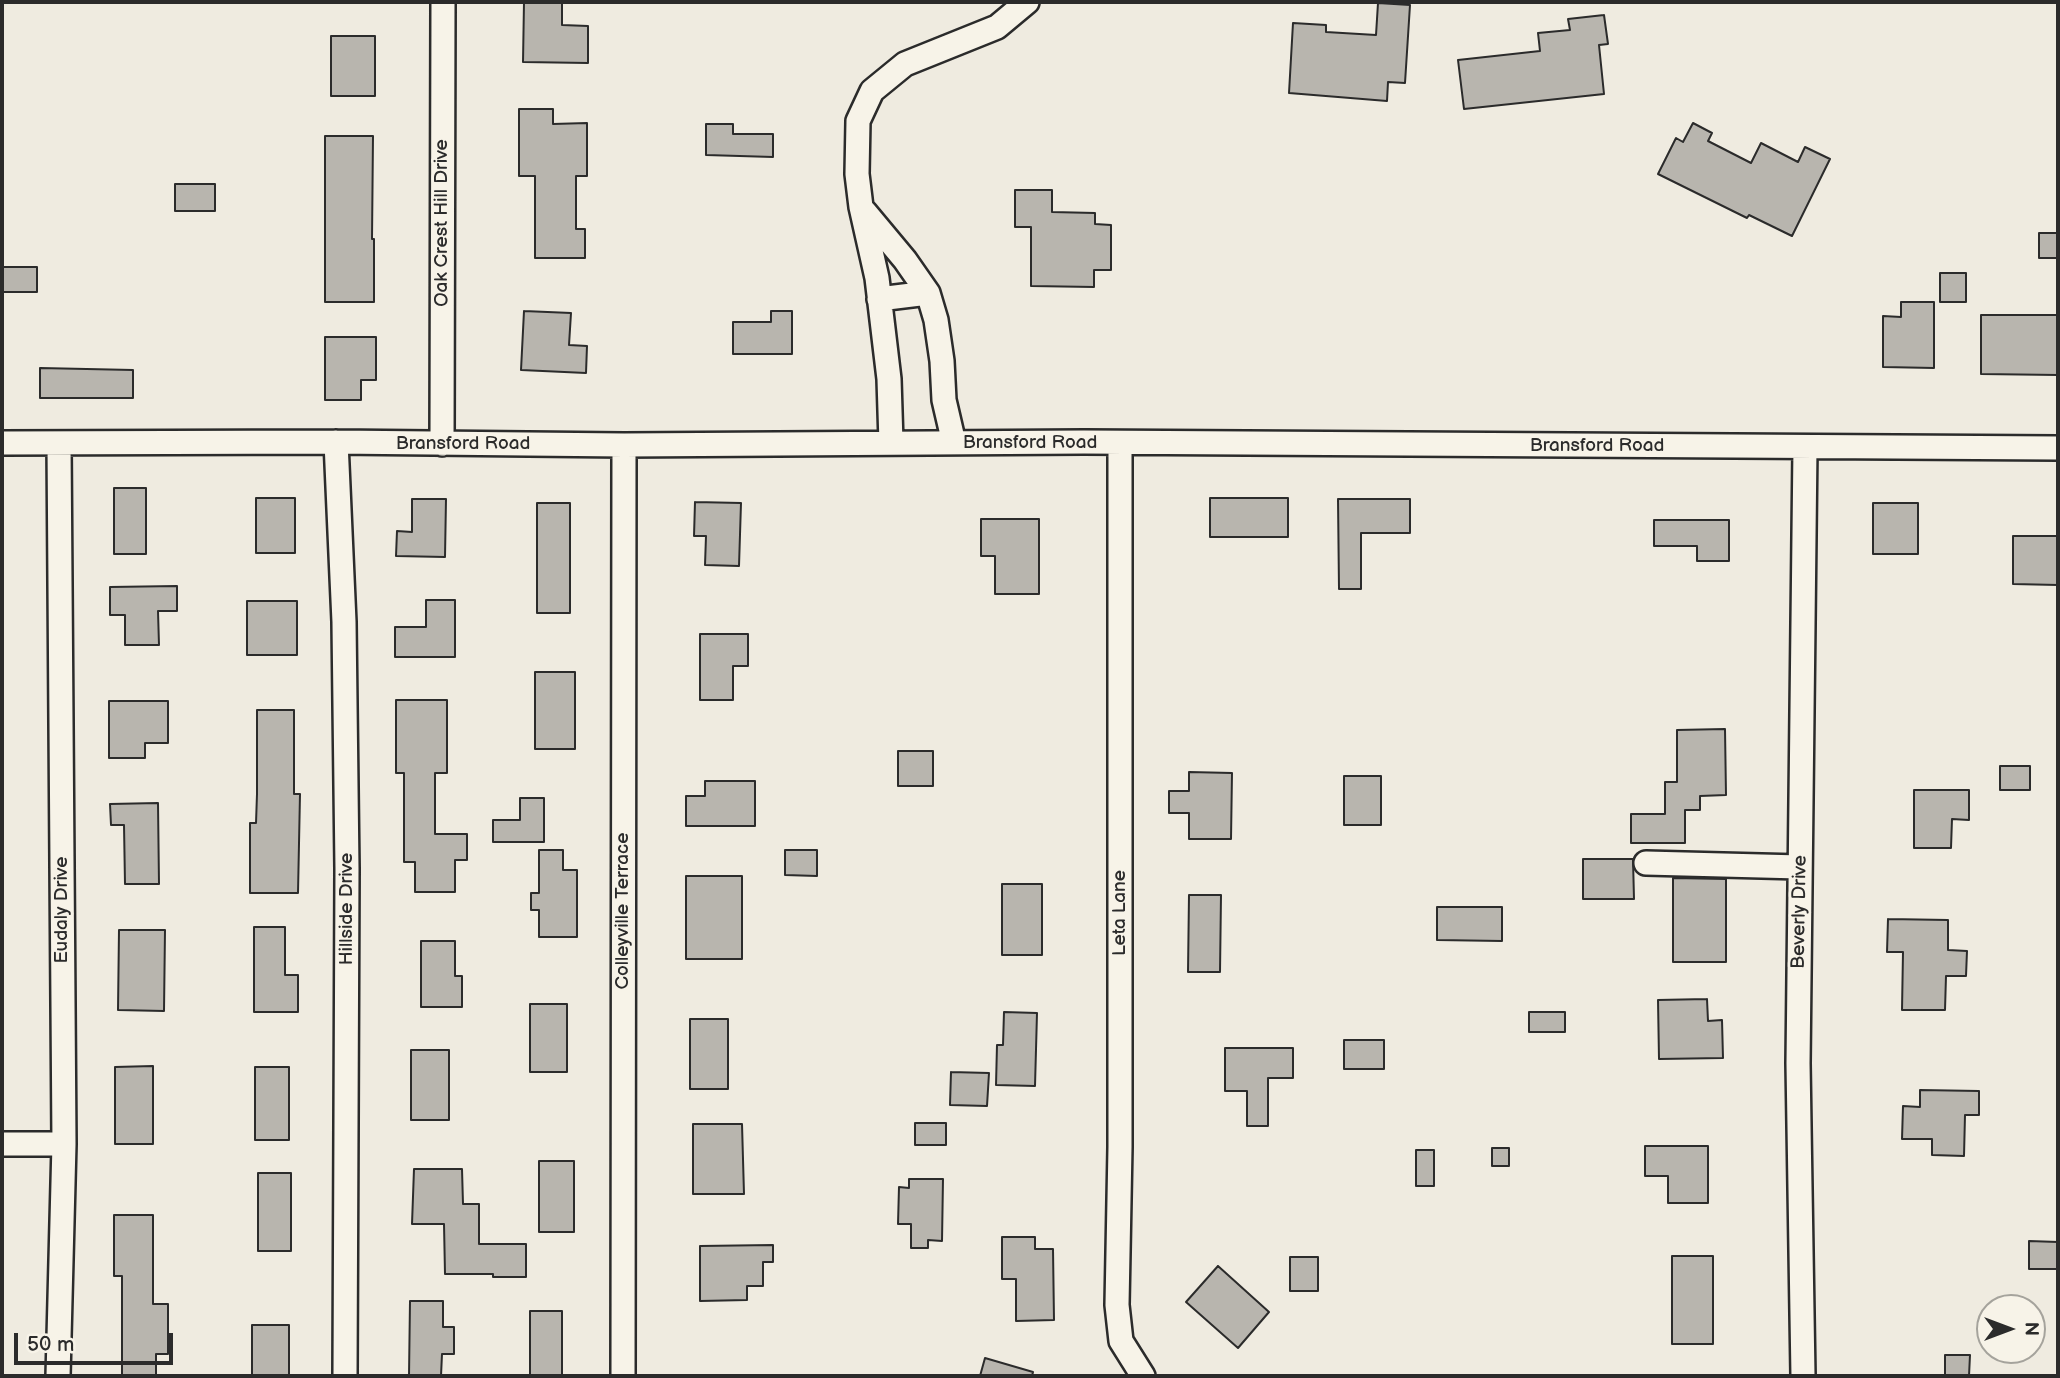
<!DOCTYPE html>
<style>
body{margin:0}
#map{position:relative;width:2060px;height:1378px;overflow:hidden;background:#efebe0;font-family:"Balsamiq Sans",sans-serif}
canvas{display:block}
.frame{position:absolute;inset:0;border:4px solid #2b2b2b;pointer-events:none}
.north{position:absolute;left:1976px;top:1294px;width:70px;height:70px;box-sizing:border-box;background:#f7f3e8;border:2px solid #a5a39c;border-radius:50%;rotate:90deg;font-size:19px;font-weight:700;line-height:28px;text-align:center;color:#2b2b2b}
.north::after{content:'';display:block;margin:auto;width:24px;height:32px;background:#2b2b2b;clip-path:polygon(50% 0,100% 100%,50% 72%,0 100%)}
.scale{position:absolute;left:14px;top:1333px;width:159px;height:32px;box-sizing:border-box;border:4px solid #2b2b2b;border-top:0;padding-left:9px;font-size:21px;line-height:24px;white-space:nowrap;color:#2b2b2b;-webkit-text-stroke:5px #f7f3e8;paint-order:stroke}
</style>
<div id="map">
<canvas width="2060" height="1378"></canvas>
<div class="frame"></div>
<div class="north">N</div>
<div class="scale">50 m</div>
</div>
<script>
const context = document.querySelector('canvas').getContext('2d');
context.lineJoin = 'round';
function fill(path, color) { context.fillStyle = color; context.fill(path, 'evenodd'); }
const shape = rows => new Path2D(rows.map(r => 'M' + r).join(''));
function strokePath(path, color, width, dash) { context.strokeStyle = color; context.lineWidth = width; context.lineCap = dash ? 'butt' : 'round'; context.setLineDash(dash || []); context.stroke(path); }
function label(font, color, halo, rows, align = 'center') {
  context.font = font + ' "Balsamiq Sans",sans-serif'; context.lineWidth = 5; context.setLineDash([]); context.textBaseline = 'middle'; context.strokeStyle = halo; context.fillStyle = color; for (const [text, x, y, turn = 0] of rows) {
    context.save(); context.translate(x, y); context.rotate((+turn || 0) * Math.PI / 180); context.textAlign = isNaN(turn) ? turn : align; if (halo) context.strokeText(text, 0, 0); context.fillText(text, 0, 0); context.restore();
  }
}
const building = shape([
 [524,2,562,2,562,25,588,26,588,63,523,62,524,2],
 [1378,3,1410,5,1405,83,1388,82,1387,101,1289,93,1293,23,1326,25,1326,32,1376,35,1378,3],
 [1604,15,1608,44,1599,45,1604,94,1464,109,1458,60,1540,51,1538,33,1570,30,1568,19,1604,15],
 [331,36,375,36,375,96,331,96,331,36],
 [519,109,553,109,553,124,587,123,587,176,576,176,576,229,585,229,585,258,535,258,535,176,519,176,519,109],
 [1693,123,1712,133,1708,141,1751,163,1761,143,1798,162,1805,147,1830,159,1792,236,1749,215,1747,218,1658,174,1676,138,1683,142,1693,123],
 [706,124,733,124,733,134,773,134,773,157,706,155,706,124],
 [325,136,373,136,372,239,374,239,374,302,325,302,325,136],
 [175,184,215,184,215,211,175,211,175,184],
 [1015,190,1052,190,1052,212,1095,213,1095,224,1111,225,1111,270,1094,270,1094,287,1031,286,1031,227,1015,227,1015,190],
 [2039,233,2058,233,2058,258,2039,258,2039,233],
 [3,267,37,267,37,292,3,292,3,267],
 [1940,273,1966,273,1966,302,1940,302,1940,273],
 [1901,302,1934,302,1934,368,1883,367,1883,316,1901,317,1901,302],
 [524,311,571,313,569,345,587,346,586,373,521,370,524,311],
 [771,311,792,311,792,354,733,354,733,322,771,322,771,311],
 [1981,315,2058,315,2058,375,1981,374,1981,315],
 [325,337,376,337,376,380,361,380,361,400,325,400,325,337],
 [40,368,133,370,133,398,40,398,40,368],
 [114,488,146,488,146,554,114,554,114,488],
 [256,498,295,498,295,553,256,553,256,498],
 [1210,498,1288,498,1288,537,1210,537,1210,498],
 [412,499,446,499,445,557,396,556,397,531,412,532,412,499],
 [1338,499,1410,499,1410,533,1361,533,1361,589,1339,589,1338,499],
 [695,502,741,503,739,566,705,565,706,536,694,536,695,502],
 [537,503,570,503,570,613,537,613,537,503],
 [1873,503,1918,503,1918,554,1873,554,1873,503],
 [981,519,1039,519,1039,594,995,594,995,556,981,556,981,519],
 [1654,520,1729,520,1729,561,1697,561,1697,546,1654,546,1654,520],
 [2013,536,2058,536,2058,585,2013,584,2013,536],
 [177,586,177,611,158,611,159,645,125,645,125,615,110,615,110,587,177,586],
 [426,600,455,600,455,657,395,657,395,627,426,627,426,600],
 [247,601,297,601,297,655,247,655,247,601],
 [700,634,748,634,748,666,733,666,733,700,700,700,700,634],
 [535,672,575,672,575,749,535,749,535,672],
 [396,700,447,700,447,773,435,773,435,834,467,834,467,860,455,860,455,892,415,892,415,862,404,862,404,773,396,773,396,700],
 [109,701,168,701,168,743,145,743,145,758,109,758,109,701],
 [257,710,294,710,294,794,300,794,298,893,250,893,250,823,256,823,257,794,257,710],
 [1725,729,1726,795,1700,796,1700,810,1685,810,1685,843,1631,843,1631,814,1665,814,1665,782,1677,782,1677,730,1725,729],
 [898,751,933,751,933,786,898,786,898,751],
 [2000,766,2030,766,2030,790,2000,790,2000,766],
 [1189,772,1232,773,1231,839,1189,839,1189,813,1169,813,1169,791,1189,791,1189,772],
 [1344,776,1381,776,1381,825,1344,825,1344,776],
 [705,781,755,781,755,826,686,826,686,796,705,796,705,781],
 [1914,790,1969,790,1969,820,1952,819,1951,848,1914,848,1914,790],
 [520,798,544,798,544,842,493,842,493,820,520,820,520,798],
 [158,803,159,884,125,884,124,825,111,825,110,804,158,803],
 [539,850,563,850,563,870,577,870,577,937,539,937,539,910,531,910,531,893,539,893,539,850],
 [785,850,817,850,817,876,785,875,785,850],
 [1583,859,1633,859,1634,899,1583,899,1583,859],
 [686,876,742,876,742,959,686,959,686,876],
 [1673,878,1726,879,1726,962,1673,962,1673,878],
 [1002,884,1042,884,1042,955,1002,955,1002,884],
 [1189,895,1221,895,1220,972,1188,972,1189,895],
 [1437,907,1502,907,1502,941,1437,940,1437,907],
 [1888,919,1948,920,1948,950,1967,951,1966,976,1946,976,1945,1010,1902,1010,1903,952,1887,952,1888,919],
 [254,927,285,927,285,975,298,975,298,1012,254,1012,254,927],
 [119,930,165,930,164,1011,118,1010,119,930],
 [421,941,455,941,455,976,462,976,462,1007,421,1007,421,941],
 [1707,999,1708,1021,1722,1020,1723,1058,1659,1059,1658,1000,1707,999],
 [530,1004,567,1004,567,1072,530,1072,530,1004],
 [1004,1012,1037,1013,1035,1086,996,1085,997,1045,1003,1045,1004,1012],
 [1529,1012,1565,1012,1565,1032,1529,1032,1529,1012],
 [690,1019,728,1019,728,1089,690,1089,690,1019],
 [1344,1040,1384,1040,1384,1069,1344,1069,1344,1040],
 [1225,1048,1293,1048,1293,1078,1268,1078,1268,1126,1247,1126,1247,1091,1225,1091,1225,1048],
 [411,1050,449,1050,449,1120,411,1120,411,1050],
 [153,1066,153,1144,115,1144,115,1067,153,1066],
 [255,1067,289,1067,289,1140,255,1140,255,1067],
 [951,1072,989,1073,987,1106,950,1105,951,1072],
 [1920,1090,1979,1091,1979,1115,1965,1115,1964,1156,1932,1155,1932,1139,1902,1139,1903,1106,1920,1107,1920,1090],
 [915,1123,946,1123,946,1145,915,1145,915,1123],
 [693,1124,742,1124,744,1194,693,1194,693,1124],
 [1645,1146,1708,1146,1708,1203,1668,1203,1668,1176,1645,1176,1645,1146],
 [1492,1148,1509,1148,1509,1166,1492,1166,1492,1148],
 [1416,1150,1434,1150,1434,1186,1416,1186,1416,1150],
 [539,1161,574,1161,574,1232,539,1232,539,1161],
 [414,1169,462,1169,463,1204,479,1204,479,1244,526,1244,526,1277,493,1277,493,1274,445,1274,444,1224,412,1224,414,1169],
 [258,1173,291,1173,291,1251,258,1251,258,1173],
 [909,1179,943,1179,942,1241,928,1240,928,1248,911,1248,911,1224,898,1224,899,1187,909,1188,909,1179],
 [114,1215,153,1215,153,1304,168,1304,168,1354,156,1354,156,1376,122,1376,122,1276,114,1276,114,1215],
 [1002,1237,1035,1237,1035,1249,1053,1249,1054,1320,1016,1321,1016,1279,1002,1279,1002,1237],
 [2029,1241,2058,1242,2058,1269,2029,1269,2029,1241],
 [773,1245,773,1262,763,1262,763,1286,747,1286,747,1300,700,1301,700,1246,773,1245],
 [1672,1256,1713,1256,1713,1344,1672,1344,1672,1256],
 [1290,1257,1318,1257,1318,1291,1290,1291,1290,1257],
 [1218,1266,1269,1312,1238,1348,1186,1302,1218,1266],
 [410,1301,443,1301,443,1327,454,1327,454,1354,442,1354,441,1376,409,1376,410,1301],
 [530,1311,562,1311,562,1376,530,1376,530,1311],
 [252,1325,289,1325,289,1376,252,1376,252,1325],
 [1945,1355,1970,1355,1969,1376,1945,1376,1945,1355],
 [985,1358,1033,1372,1032,1376,980,1376,985,1358]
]);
const minor = shape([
 [865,212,905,260,928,293,936,320,942,361,944,400,954,443],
 [879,299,928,293],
 [336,442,344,622,347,869,345,1376],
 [2,443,336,442,624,445,1084,442,2058,448],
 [891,443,889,379,877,278,861,207,857,174,858,121,872,91,905,64,997,27,1027,2],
 [1120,443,1120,1147,1117,1305,1121,1341,1143,1376],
 [442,444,443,2],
 [1646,863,1800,867],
 [2,1144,64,1144],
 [58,1376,64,1144,59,443],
 [623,1376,624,445],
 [1803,1376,1798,1063,1805,447]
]);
const streetNames = [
 ["Oak Crest Hill Drive",442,223,-90],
 ["Bransford Road",1030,443],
 ["Bransford Road",463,444],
 ["Bransford Road",1597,446],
 ["Hillside Drive",347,909,-90],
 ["Eudaly Drive",62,910,-90],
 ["Colleyville Terrace",623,911,-90],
 ["Beverly Drive",1800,912,-89],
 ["Leta Lane",1120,913,-90]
];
fill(building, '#b8b5ae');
strokePath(building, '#2b2b2b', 2);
strokePath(minor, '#2b2b2b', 28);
strokePath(minor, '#f7f3e8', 23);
label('19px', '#2b2b2b', '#f7f3e8', streetNames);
</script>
